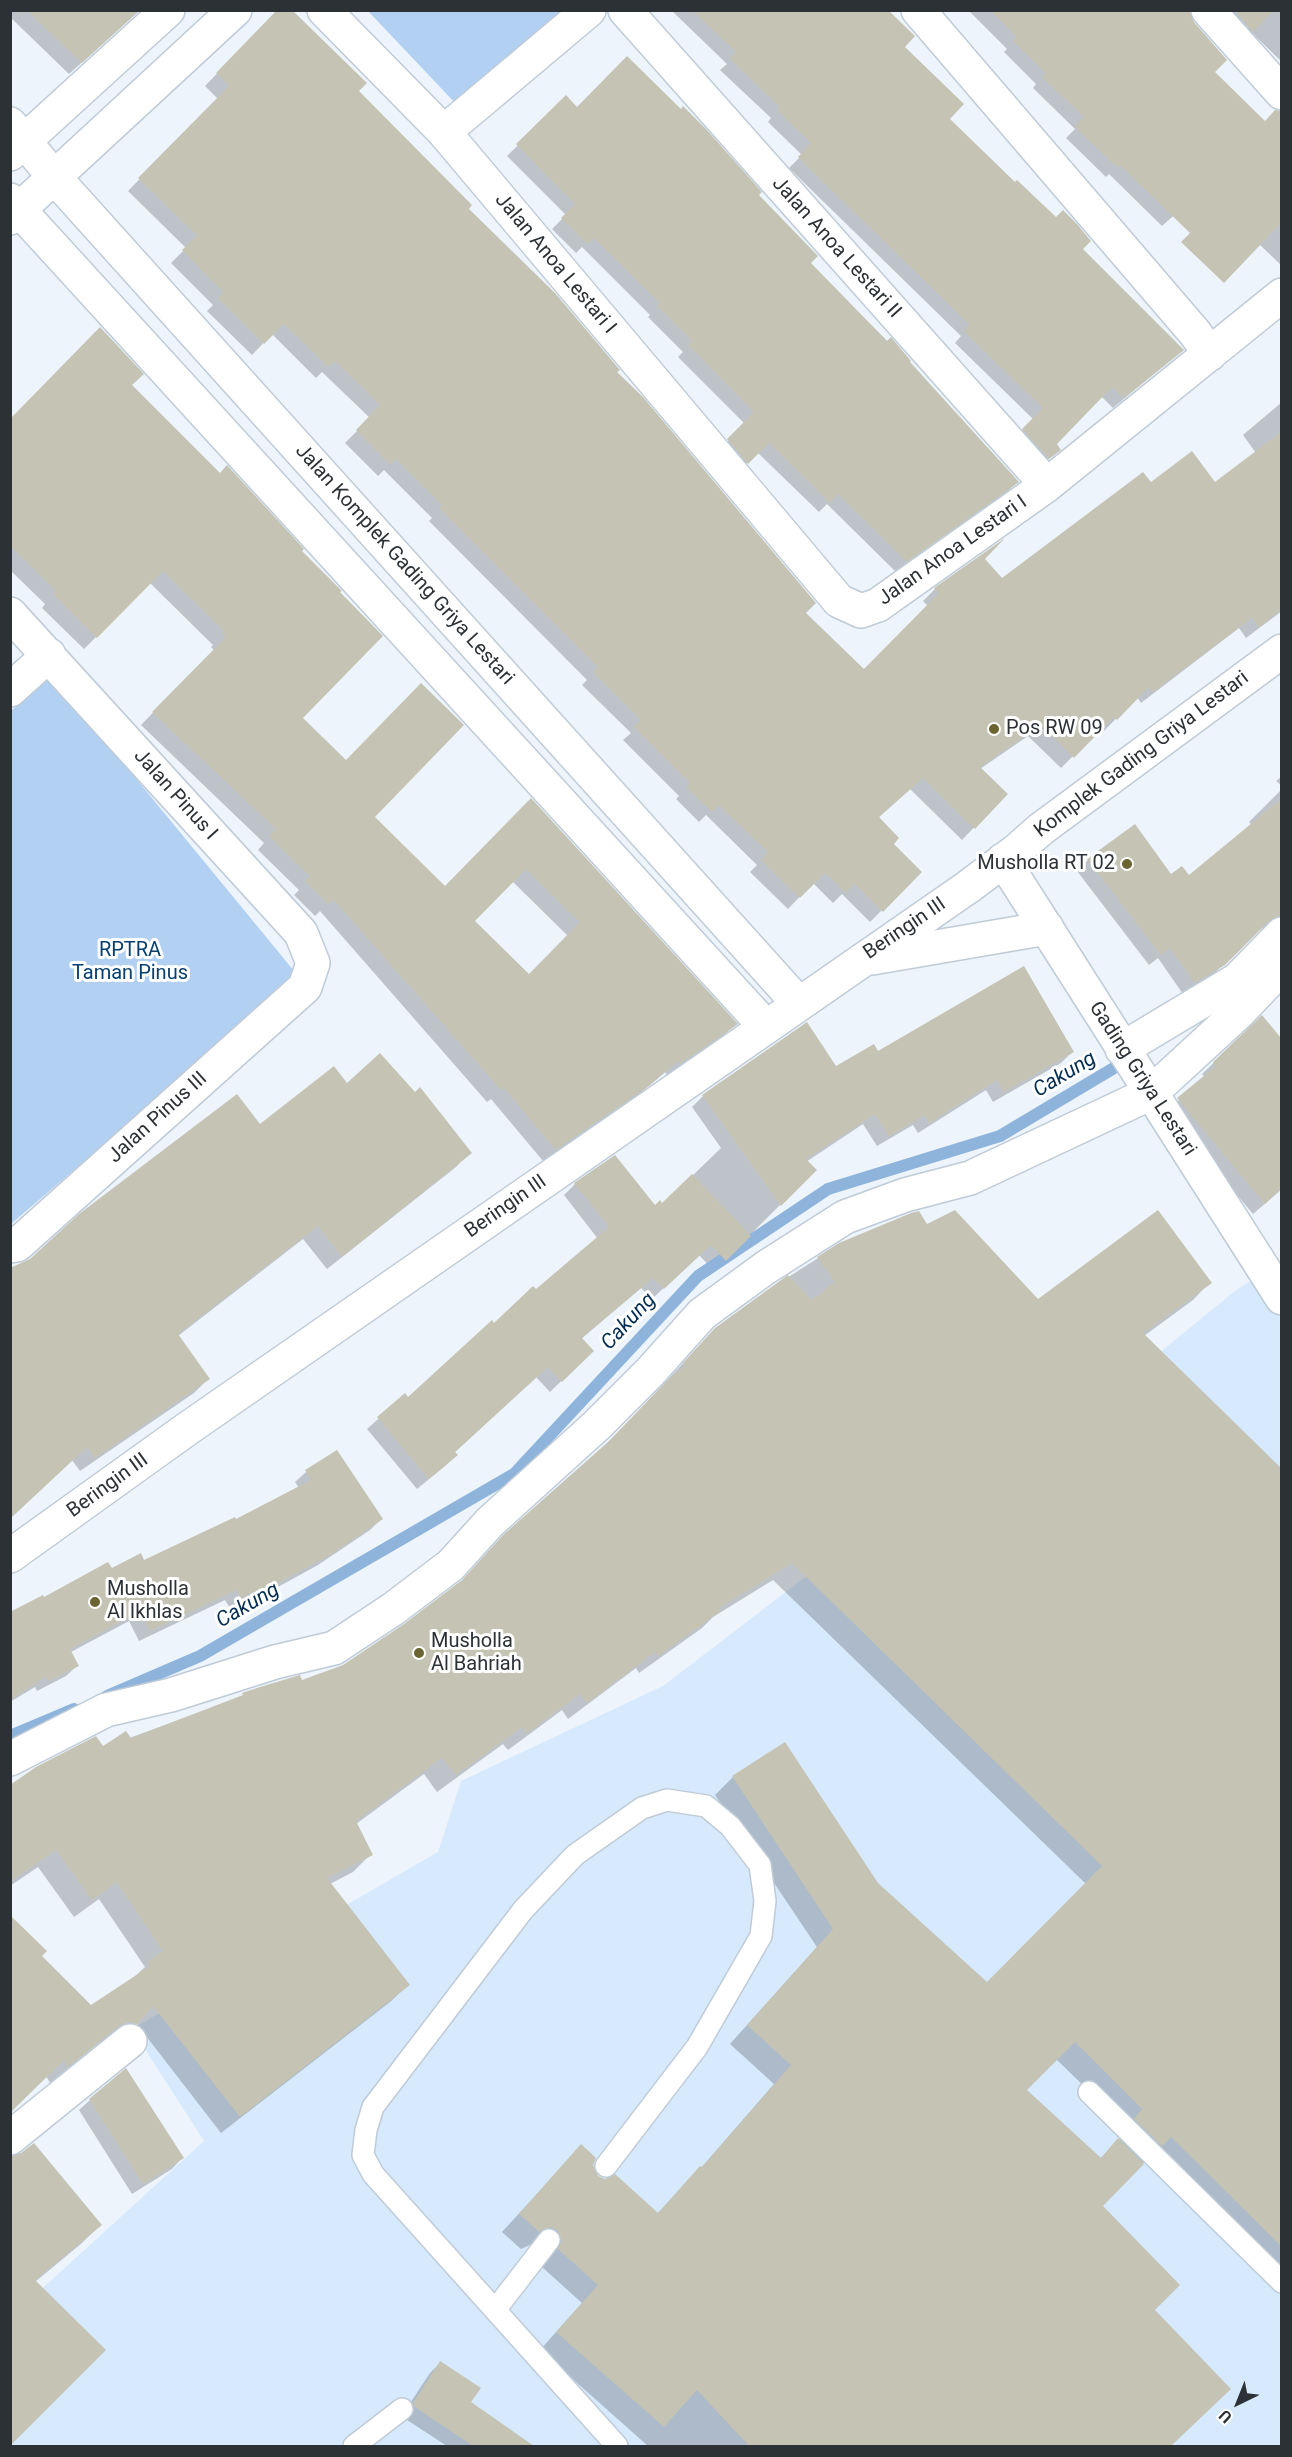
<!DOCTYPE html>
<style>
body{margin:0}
#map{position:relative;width:1292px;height:2457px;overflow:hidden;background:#edf4fc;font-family:Roboto,sans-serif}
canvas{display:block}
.frame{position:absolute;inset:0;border:12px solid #2c3136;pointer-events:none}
.north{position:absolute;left:1208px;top:2373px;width:60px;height:60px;-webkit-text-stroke:4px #fff;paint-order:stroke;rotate:223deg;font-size:16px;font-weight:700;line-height:24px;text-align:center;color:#2c3136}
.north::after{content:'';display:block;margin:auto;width:21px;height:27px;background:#2c3136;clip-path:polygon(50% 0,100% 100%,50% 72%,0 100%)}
</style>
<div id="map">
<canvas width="1292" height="2457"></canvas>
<div class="frame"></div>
<div class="north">U</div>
</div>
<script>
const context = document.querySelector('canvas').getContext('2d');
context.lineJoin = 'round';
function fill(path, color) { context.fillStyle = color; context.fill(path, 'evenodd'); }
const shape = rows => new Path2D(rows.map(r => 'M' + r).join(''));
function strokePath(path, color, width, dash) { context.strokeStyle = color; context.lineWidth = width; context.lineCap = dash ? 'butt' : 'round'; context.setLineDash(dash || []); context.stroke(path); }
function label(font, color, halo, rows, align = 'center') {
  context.font = font + ' Roboto,sans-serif'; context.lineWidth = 6; context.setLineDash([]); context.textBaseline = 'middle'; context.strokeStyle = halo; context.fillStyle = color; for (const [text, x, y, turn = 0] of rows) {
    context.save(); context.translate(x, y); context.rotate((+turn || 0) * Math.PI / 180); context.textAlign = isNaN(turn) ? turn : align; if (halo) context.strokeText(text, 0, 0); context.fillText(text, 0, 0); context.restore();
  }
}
const built = shape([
 [1281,1261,1281,2446,11,2446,11,2317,204,2141,132,2029,438,1852,461,1781,663,1686,948,1468,985,1495,1235,1291]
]);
const green = shape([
 [368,11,573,11,458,106],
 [50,674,299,977,11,1224,11,711]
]);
const shadow = shape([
 [10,10,140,10,69,74,10,17],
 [279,10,467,209,615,372,804,613,864,671,928,606,923,601,935,589,992,549,983,559,1002,580,1151,485,1215,484,1256,453,1243,435,1282,402,1282,611,1246,638,1239,628,1141,703,1137,697,1104,731,1101,728,1061,768,1028,736,980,769,1006,794,962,840,910,789,878,818,892,844,920,872,870,922,842,894,833,903,813,883,788,909,750,872,757,865,706,815,699,822,676,799,679,796,623,740,631,733,582,685,587,680,429,521,432,518,384,470,378,476,345,443,370,418,322,372,316,378,272,334,252,355,207,311,213,305,171,263,186,248,128,191,218,99,205,86],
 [671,10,886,10,903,47,948,119,1182,350,1113,408,1101,396,1055,444,1059,449,1038,469,1013,440,1033,419,955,343,961,336,789,168,802,155,768,122,771,118,720,70,727,64],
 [968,10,1188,10,1213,72,1265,123,1270,118,1282,129,1282,266,1259,244,1191,200,1162,226,1109,174,1106,177,1066,138,1075,129,1033,88,1036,84,1004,52,1007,49],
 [1214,10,1282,10,1282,62,1251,32,1242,42],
 [566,98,577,109,757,195,809,263,908,362,1017,482,1007,492,895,571,827,504,819,512,757,452,737,473,718,451,745,424,678,357,683,352,648,317,650,315,582,247,576,253,552,229,566,215,507,156],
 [130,385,301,718,373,817,445,888,531,800,736,1024,723,1036,667,1075,665,1072,636,1097,543,1161,491,1099,487,1102,320,911,315,916,294,895,299,890,258,850,264,843,141,725,214,650,211,647,213,645,150,583,84,649,42,608,45,604,10,570,10,416,12,418],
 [512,881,568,936,529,976,472,921],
 [1282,776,1282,786,1276,781],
 [1282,789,1282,931,1274,927,1265,927,1256,931,1212,976,1183,994,1158,958,1149,965,1077,871,1088,860,1171,876,1189,877,1252,825,1249,822],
 [1262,1017,1280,1038,1282,1037,1282,1189,1253,1214,1167,1111,1205,1077,1202,1074],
 [1072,1052,1061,1063,993,1102,986,1090,918,1133,913,1125,877,1146,863,1124,806,1162,815,1170,714,1271,699,1255,652,1299,641,1288,581,1339,592,1351,550,1392,536,1377,454,1453,456,1455,445,1466,417,1489,367,1429,405,1395,408,1399,598,1239,564,1195,575,1184,655,1207,662,1205,721,1148,692,1107,703,1096,836,1068,878,1053],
 [347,1085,470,1152,456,1167,327,1269,303,1239,178,1336,208,1379,194,1393,80,1471,72,1460,30,1260,260,1126],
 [927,1226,1037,1301,1210,1282,1193,1300,1144,1336,1282,1470,1282,2281,1152,2154,1101,2206,1153,2310,1211,2406,1170,2446,648,2446,540,2350,582,2303,542,2267,545,2260,540,2248,532,2244,521,2249,502,2232,581,2146,597,2177,657,2214,701,2168,774,2084,730,2044,817,1947,715,1795,733,1777,877,1884,987,1984,1086,1884,773,1580,713,1617,702,1628,639,1673,636,1668,568,1719,562,1710,508,1750,503,1744,437,1792,424,1774,356,1824,371,1854,353,1872,330,1884,408,1985,390,2002,221,2133,136,2023,118,2041,109,2039,99,2043,50,2083,46,2076,40,1956,91,2007,131,1980,145,1967,99,1899,74,1917,38,1867,10,1886,10,1787,102,1748,239,1698,260,1688,301,1682,344,1666,405,1625,458,1585,605,1447,697,1348,776,1285,840,1244],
 [1056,2059,1126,2127,1118,2137,1120,2139,1100,2159,1025,2090],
 [306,1472,381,1519,370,1530,318,1565,267,1593,266,1591,230,1608,225,1600,139,1641,129,1621,71,1652,77,1666,66,1676,37,1691,35,1687,10,1702,10,1615,111,1570,144,1562,235,1521,299,1488,295,1482],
 [90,2100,182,2158,172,2169,132,2194,79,2110],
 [10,2158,100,2225,82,2243,35,2282],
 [440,2363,469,2403,531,2446,447,2446,404,2418,403,2414,430,2373]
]);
const stream = shape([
 [107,1696,200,1656,514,1474,698,1276,828,1189,1000,1136,1129,1059],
 [10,1736,74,1709]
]);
const building = shape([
 [27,10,140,10,82,63],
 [277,10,292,10,367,83,359,91,472,205,469,209,555,293,620,370,617,372,643,397,816,603,806,613,864,669,939,593,934,588,1005,538,985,559,1002,578,1143,472,1151,482,1192,451,1215,482,1281,432,1281,610,1259,627,1252,618,1153,692,1149,687,1117,720,1114,717,1074,758,1041,725,980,767,1008,794,975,829,923,778,879,817,899,838,894,844,922,872,883,912,854,883,846,893,825,873,800,898,761,860,768,852,719,805,712,812,686,787,690,783,634,727,641,720,593,672,598,667,439,508,443,505,396,459,391,465,356,430,380,405,335,361,329,367,284,324,264,344,218,298,223,292,182,250,197,235,138,178,229,86,216,73],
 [692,10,888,10,915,36,905,47,964,104,950,119,1015,182,1017,180,1056,217,1063,210,1077,224,1091,241,1083,249,1184,350,1124,398,1112,387,1057,444,1061,450,1049,459,1022,429,1043,408,964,331,970,325,798,157,811,143,777,110,780,107,730,59,736,52],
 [990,10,1190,10,1194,22,1227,60,1215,72,1265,121,1275,110,1281,111,1281,223,1224,283,1181,242,1190,233,1120,165,1118,168,1075,127,1084,117,1042,77,1046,73,1013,41,1017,37],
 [1234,10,1274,10,1253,32],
 [627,56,681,109,683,106,706,129,762,192,759,195,818,256,811,263,887,341,891,337,911,361,910,362,1019,482,907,562,838,494,830,503,769,443,748,464,727,439,754,412,688,345,692,341,657,306,660,303,594,238,587,244,561,218,575,204,516,144,566,95,577,107],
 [100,327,144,374,132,385,220,473,227,465,304,549,302,551,342,591,340,592,383,636,303,718,346,760,421,683,464,725,375,817,445,886,531,798,738,1024,680,1064,678,1061,650,1085,556,1150,504,1088,501,1090,334,900,328,904,305,881,310,876,269,836,276,829,152,712,226,637,222,633,224,631,163,571,97,638,53,594,57,591,10,546,11,418],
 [526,869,580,922,529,974,475,921],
 [1281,799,1281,916,1269,921,1225,965,1195,983,1170,948,1161,955,1087,859,1135,824,1171,874,1182,866,1189,875],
 [1024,966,1074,1052,1004,1092,997,1080,929,1123,925,1115,889,1136,875,1114,806,1159,817,1170,781,1206,702,1095,807,1022,836,1066,874,1044,878,1051],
 [1262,1015,1281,1038,1281,1189,1265,1204,1177,1098,1216,1066,1213,1062],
 [380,1053,415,1092,420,1087,472,1153,342,1257,318,1226,178,1334,210,1379,95,1458,87,1447,10,1519,10,1268,30,1259,79,1214,237,1094,260,1124,334,1066,347,1083],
 [615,1155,655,1205,660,1200,662,1203,692,1174,751,1236,726,1261,711,1245,664,1289,653,1278,582,1338,594,1351,562,1382,548,1367,455,1452,458,1455,429,1479,377,1417,405,1393,408,1397,492,1320,494,1323,533,1286,536,1289,609,1227,574,1183],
 [955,1210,1038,1299,1158,1210,1212,1283,1143,1333,1281,1468,1281,2246,1171,2137,1162,2146,1134,2119,1142,2109,1075,2042,1027,2090,1101,2158,1118,2138,1144,2164,1103,2206,1180,2285,1155,2310,1231,2389,1171,2446,749,2446,697,2390,664,2427,556,2332,598,2285,558,2249,562,2241,557,2230,550,2227,539,2232,519,2214,581,2144,596,2158,593,2165,598,2176,605,2179,615,2174,658,2213,700,2166,702,2167,791,2065,747,2025,833,1929,732,1776,785,1742,878,1883,987,1982,1102,1866,792,1563,719,1608,721,1611,658,1656,655,1652,587,1703,580,1694,526,1734,522,1727,456,1775,442,1758,356,1821,373,1855,327,1878,410,1985,240,2117,153,2006,137,2024,128,2022,119,2026,68,2067,64,2060,10,2113,10,1915,47,1951,42,1956,91,2005,150,1966,147,1962,163,1951,117,1882,92,1900,56,1850,10,1882,10,1785,36,1767,96,1736,103,1746,126,1731,131,1738,243,1695,242,1693,260,1687,300,1675,302,1680,343,1665,404,1624,462,1580,503,1535,608,1442,671,1377,685,1366,683,1363,715,1328,788,1275,812,1300,835,1282,817,1257,839,1243,911,1213,919,1211,927,1224],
 [337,1450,383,1519,330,1555,278,1583,277,1581,241,1598,236,1590,150,1631,140,1611,70,1649,79,1666,48,1681,46,1677,10,1700,10,1612,43,1595,44,1597,108,1562,112,1568,141,1553,144,1560,235,1517,236,1519,311,1480,305,1470],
 [126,2068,184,2158,143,2184,89,2099],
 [34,2143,102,2225,35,2280,106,2350,10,2446,10,2156,21,2153],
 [440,2361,481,2388,471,2402,534,2446,473,2446,415,2407,413,2403]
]);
const service = shape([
 [1089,2092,1282,2282],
 [606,2166,697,2047,761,1936,765,1901,760,1865,730,1826,706,1806,667,1800,642,1808,575,1855,523,1910,373,2107,366,2130,363,2155,373,2174,617,2446],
 [495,2310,549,2240],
 [354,2446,402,2409]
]);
const minor = shape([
 [324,10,444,132,839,601,861,611,878,605,1047,485,1282,295],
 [625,10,1047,485],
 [918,10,1195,333,1210,354],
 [1208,10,1282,93],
 [10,124,55,178,799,1004],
 [444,132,589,10],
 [10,154,168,10],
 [10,200,765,1026],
 [10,218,235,10],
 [10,614,301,933,313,963,305,987,17,1245,10,1246],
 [10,690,49,655],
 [1003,860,1282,1298],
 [872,958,1047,928],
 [1122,1049,1237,980,1282,934],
 [10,1556,187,1429,968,887,1016,851,1041,829,1282,651],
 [10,1759,106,1710,171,1695,275,1662,334,1648,393,1609,451,1565,490,1522,596,1426,651,1371,702,1314,765,1268,845,1217,905,1195,970,1178,1151,1093,1239,1012,1282,967],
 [10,2138,130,2041]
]);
const markers = [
 [994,729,6,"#6a6431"],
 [1127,864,6,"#6a6431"],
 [95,1602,6,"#6a6431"],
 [419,1653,6,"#6a6431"]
];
const streetNames = [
 ["Jalan Anoa Lestari II",836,248,48],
 ["Jalan Anoa Lestari I",555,264,50],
 ["Jalan Anoa Lestari I",953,551,-35],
 ["Jalan Komplek Gading Griya Lestari",404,565,48],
 ["Komplek Gading Griya Lestari",1142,755,-37],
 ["Jalan Pinus I",175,795,48],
 ["Beringin III",905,929,-34],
 ["Gading Griya Lestari",1142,1079,57],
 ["Jalan Pinus III",158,1118,-42],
 ["Beringin III",506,1207,-35],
 ["Beringin III",108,1486,-36]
];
const poiNames = [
 ["Pos RW 09",1006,729],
 ["Musholla RT 02",1115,864,"right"],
 ["Musholla",107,1590],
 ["Al Ikhlas",107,1613],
 ["Musholla",431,1642],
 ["Al Bahriah",431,1665]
];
const parkNames = [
 ["RPTRA",130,951],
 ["Taman Pinus",130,974]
];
const waterNames = [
 ["Cakung",1065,1075,-31],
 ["Cakung",629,1322,-47],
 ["Cakung",248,1606,-30]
];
fill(built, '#d7e9fc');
fill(green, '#b2d0f2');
fill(shadow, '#0003');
strokePath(stream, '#8fb4dc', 12);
fill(building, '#c5c4b4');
strokePath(service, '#bfcbd7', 24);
strokePath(minor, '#bfcbd7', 36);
strokePath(service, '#fff', 21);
strokePath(minor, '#fff', 33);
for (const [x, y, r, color] of markers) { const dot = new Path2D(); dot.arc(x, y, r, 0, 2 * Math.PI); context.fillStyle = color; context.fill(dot); strokePath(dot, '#fff', 2); }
label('20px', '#2c3136', '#fff', streetNames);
label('20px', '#2c3136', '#fff', poiNames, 'left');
label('20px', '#063f70', '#fff', parkNames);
label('italic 21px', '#032d52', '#fff', waterNames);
</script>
